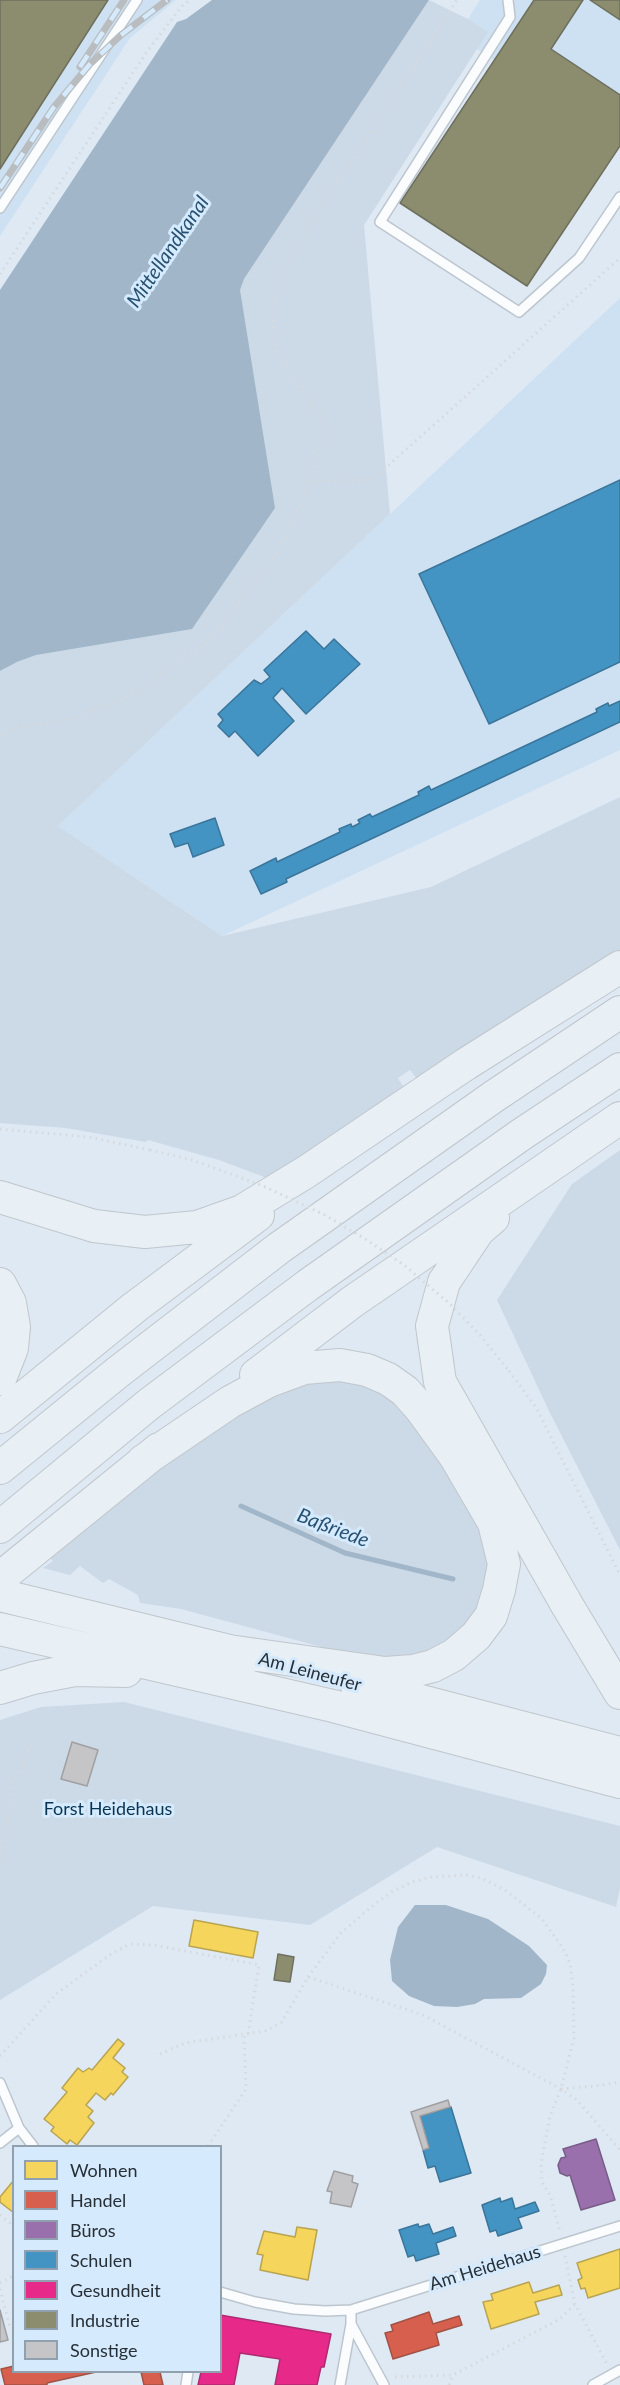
<!DOCTYPE html>
<meta charset="utf-8">
<style>
body{margin:0}
#map{position:relative;width:620px;height:2385px;overflow:hidden;background:#dee9f4;font-family:Lato,sans-serif}
canvas{display:block}
.legend{position:absolute;left:12px;top:2145px;width:210px;height:228px;box-sizing:border-box;background:#d5eafd;border:2px solid #90a0ae;margin:0;padding:8px 10px;list-style:none;font-size:18px;color:#283037}
.legend li{display:flex;align-items:center;gap:12px;height:30px}
.legend b{width:30px;border:2px solid #90a0ae}
</style>
<div id="map">
<canvas width="620" height="2385"></canvas>
<ul class="legend">
<li><b style="height:16px;background:#f6d55c"></b>Wohnen</li>
<li><b style="height:16px;background:#d6604d"></b>Handel</li>
<li><b style="height:16px;background:#9970ab"></b>Büros</li>
<li><b style="height:16px;background:#4393c3"></b>Schulen</li>
<li><b style="height:16px;background:#e7298a"></b>Gesundheit</li>
<li><b style="height:16px;background:#8c8c6e"></b>Industrie</li>
<li><b style="height:16px;background:#c5c5c7"></b>Sonstige</li>
</ul>
</div>
<script>
const context = document.querySelector('canvas').getContext('2d');
context.lineJoin = 'round';
function fill(path, color) { context.fillStyle = color; context.fill(path, 'evenodd'); }
const shape = rows => new Path2D(rows.map(r => 'M' + r).join(''));
function strokePath(path, color, width, dash) { context.strokeStyle = color; context.lineWidth = width; context.lineCap = dash ? 'butt' : 'round'; context.setLineDash(dash || []); context.stroke(path); }
function label(font, color, halo, rows, align = 'center') {
  context.font = font + ' Lato,sans-serif'; context.lineWidth = 6; context.setLineDash([]); context.textBaseline = 'middle'; context.strokeStyle = halo; context.fillStyle = color; for (const [text, x, y, turn = 0] of rows) {
    context.save(); context.translate(x, y); context.rotate((+turn || 0) * Math.PI / 180); context.textAlign = isNaN(turn) ? turn : align; if (halo) context.strokeText(text, 0, 0); context.fillText(text, 0, 0); context.restore();
  }
}
const built = shape([
 [0,0,176,0,130,38,0,236],
 [480,0,620,0,620,143,477,49,487,32,468,19],
 [620,298,620,750,222,936,58,826]
]);
const green = shape([
 [429,0,468,19,488,32,364,225,390,514,58,826,222,936,431,887,620,797,620,951,417,1079,410,1070,398,1078,404,1088,272,1180,219,1160,148,1140,146,1142,66,1128,0,1123,0,671,17,662,36,655,244,279],
 [620,1150,620,1550,550,1413,497,1300,572,1184],
 [333,1372,393,1394,480,1519,489,1564,484,1596,471,1620,453,1639,413,1657,366,1659,181,1609,140,1603,138,1595,109,1579,103,1583,80,1566,70,1575,43,1568,53,1561,47,1554,251,1396],
 [124,1702,620,1826,620,1888,616,1907,437,1847,310,1925,153,1906,0,2000,0,1720,41,1707]
]);
const water = shape([
 [212,0,429,0,244,279,240,290,275,508,192,629,36,655,17,662,0,671,0,290,177,22,186,19],
 [415,1905,446,1905,488,1919,529,1946,547,1965,546,1974,541,1984,521,1998,484,1999,475,2004,457,2007,434,2006,409,1996,392,1981,390,1960,398,1927]
]);
const homes = shape([
 [194,1920,258,1932,253,1958,189,1946,194,1920],
 [118,2039,124,2044,113,2058,125,2068,122,2072,128,2077,113,2095,111,2093,105,2100,96,2093,86,2105,93,2111,88,2117,94,2123,77,2145,70,2140,67,2144,51,2131,54,2127,44,2119,67,2092,62,2088,78,2068,83,2072,89,2068,92,2070,118,2039],
 [14,2180,14,2213,0,2202,0,2197,14,2180],
 [297,2227,317,2230,308,2280,260,2270,263,2255,257,2254,264,2231,295,2237,297,2227],
 [620,2249,620,2288,588,2298,585,2288,581,2289,578,2280,582,2278,577,2263,620,2249],
 [529,2282,533,2293,559,2285,562,2295,535,2302,539,2314,491,2329,483,2302,493,2300,491,2294,529,2282]
]);
const shops = shape([
 [429,2312,433,2324,459,2316,462,2325,436,2333,439,2345,393,2359,385,2333,393,2331,391,2325,429,2312],
 [14,2366,14,2372,96,2372,47,2383,47,2385,5,2385,1,2369,14,2366],
 [141,2372,160,2372,163,2385,144,2385,141,2372]
]);
const offices = shape([
 [596,2139,615,2200,581,2210,570,2175,567,2176,560,2173,558,2165,561,2158,566,2157,563,2149,596,2139]
]);
const schools = shape([
 [620,480,620,662,489,724,419,574,620,480],
 [306,631,324,649,334,639,360,664,306,714,282,688,273,698,294,721,258,756,235,731,229,737,218,726,223,720,218,714,254,680,261,684,270,677,264,670,306,631],
 [620,701,620,722,286,879,287,882,261,894,250,871,276,858,277,862,340,832,339,829,351,824,352,827,360,823,358,820,370,814,372,817,419,795,418,792,429,786,431,790,597,712,596,709,608,703,609,706,620,701],
 [215,818,224,845,193,857,188,843,175,847,170,834,215,818],
 [451,2107,471,2173,440,2182,435,2166,428,2168,423,2150,429,2148,420,2116,451,2107],
 [500,2198,501,2202,512,2198,515,2209,535,2202,539,2211,518,2218,522,2228,498,2236,496,2230,490,2232,482,2205,500,2198],
 [418,2224,419,2227,429,2224,433,2234,453,2227,456,2236,436,2243,439,2254,416,2261,414,2255,408,2257,399,2230,418,2224]
]);
const health = shape([
 [220,2315,331,2334,324,2367,321,2367,317,2385,275,2385,280,2359,240,2353,234,2385,198,2385,201,2372,220,2372,220,2315]
]);
const industry = shape([
 [0,0,108,0,0,169,0,0],
 [534,0,583,0,551,49,620,95,620,146,527,286,400,203,534,0],
 [590,0,620,0,620,20,590,0],
 [278,1954,294,1957,290,1982,274,1980,278,1954]
]);
const stream = shape([
 [241,1506,345,1553,453,1579]
]);
const building = shape([
 [72,1742,98,1750,87,1786,61,1779,72,1742],
 [448,2100,450,2107,420,2116,429,2148,423,2150,411,2112,448,2100],
 [334,2171,353,2176,352,2182,358,2184,351,2207,330,2203,332,2192,327,2191,334,2171],
 [0,2310,8,2340,0,2342,0,2310]
]);
const path = shape([
 [0,274,148,50,182,6,190,0],
 [310,481,372,480,620,258],
 [0,734,24,725,44,724,71,719,126,698,208,642,273,560,294,520,310,481,324,437,322,416,297,387,278,355,272,331,277,287,293,252,457,0],
 [0,1129,89,1137,150,1150],
 [509,1371,536,1407,620,1575],
 [0,1866,13,1783,22,1768,33,1738],
 [308,1977,341,1933,376,1903,393,1891,412,1882,432,1877,466,1875,481,1878,505,1890,541,1918,563,1948,570,1963,573,1987,574,2038,561,2089,550,2116,541,2164,542,2182,550,2195,560,2232],
 [160,2054,185,2043,265,2031,281,2023,308,1977,423,2015,561,2089,577,2100,620,2150],
 [0,2056,56,1994,111,1954,130,1944,154,1945,259,1965,248,2034],
 [561,2089,596,2086,620,2082],
 [208,2146,246,2089,244,2034],
 [0,2215,14,2226],
 [565,2256,575,2304,607,2364],
 [0,2283,14,2276],
 [0,2289,9,2324,14,2331],
 [395,2377,453,2375,560,2319,575,2304],
 [449,2385,453,2375]
]);
const lane = shape([
 [508,0,510,17,380,222,519,312,579,258,620,197],
 [0,208,137,0],
 [0,2083,19,2128,33,2146],
 [0,2143,19,2128],
 [220,2292,255,2302,294,2309,325,2311,351,2310,620,2226],
 [351,2324,384,2385],
 [186,2385,188,2372],
 [340,2385,351,2324,351,2310],
 [593,2385,620,2370]
]);
const highway = shape([
 [0,1197,94,1226,145,1232,197,1227,242,1211,306,1172,466,1064,620,967],
 [493,1218,478,1231,444,1282,432,1326,440,1382,567,1605,620,1693],
 [0,1284,10,1303,14,1327,12,1348,0,1379],
 [256,1375,352,1302,620,1118],
 [0,1417,135,1307,258,1215],
 [143,1461,230,1402,269,1381,304,1368,340,1365,367,1370,388,1379,405,1391,421,1409,455,1456,494,1523,504,1564,499,1590,491,1616,476,1636,454,1655,433,1666,413,1671,385,1673,229,1651],
 [0,1468,118,1372,279,1248,493,1097,620,1012],
 [0,1527,149,1404,308,1285,522,1134,620,1069],
 [0,1578,159,1449],
 [0,1595,250,1656],
 [0,1629,333,1706,620,1782],
 [356,1684,620,1753],
 [0,1688,33,1678,75,1670,126,1671]
]);
const rail = shape([
 [80,67,124,0],
 [0,188,54,107,90,64,121,35,167,0]
]);
const pathBridge = shape([
 [150,1150,192,1160,261,1185,325,1215,367,1240,404,1265,450,1304,480,1335,509,1371]
]);
const streetNames = [
 ["Am Leineufer",310,1672,15],
 ["Am Heidehaus",485,2268,-17]
];
const parkNames = [
 ["Forst Heidehaus",108,1809]
];
const waterNames = [
 ["Mittellandkanal",168,252,-56],
 ["Baßriede",333,1528,21]
];
fill(built, '#cee1f3');
fill(green, '#ccdae7');
fill(water, '#a1b6c8');
fill(homes, '#f6d55c');
strokePath(homes, '#b8a451', 1.5);
fill(shops, '#d6604d');
strokePath(shops, '#a25246', 1.5);
fill(offices, '#9970ab');
strokePath(offices, '#775d88', 1.5);
fill(schools, '#4393c3');
strokePath(schools, '#3b7599', 1.5);
fill(health, '#e7298a');
strokePath(health, '#ae2b71', 1.5);
fill(industry, '#8c8c6e');
strokePath(industry, '#6e705e', 1.5);
strokePath(stream, '#a1b6c8', 5);
fill(building, '#c5c5c7');
strokePath(building, '#a0a0a3', 1.5);
strokePath(lane, '#bdc6ce', 12);
strokePath(highway, '#c0c6cb', 34);
strokePath(path, '#d6d9dc', 3, [1.5, 4.5]);
strokePath(lane, '#fafcfd', 9);
strokePath(highway, '#e8eff5', 32);
strokePath(rail, '#b9bdbf', 7);
strokePath(rail, '#d5eafd', 4.5, [14]);
strokePath(pathBridge, '#d6d9dc', 3, [1.5, 4.5]);
label('18px', '#283037', '#d5eafd', streetNames);
label('18px', '#073453', '#d5eafd', parkNames);
label('italic 20px', '#275172', '#d5eafd', waterNames);
</script>
